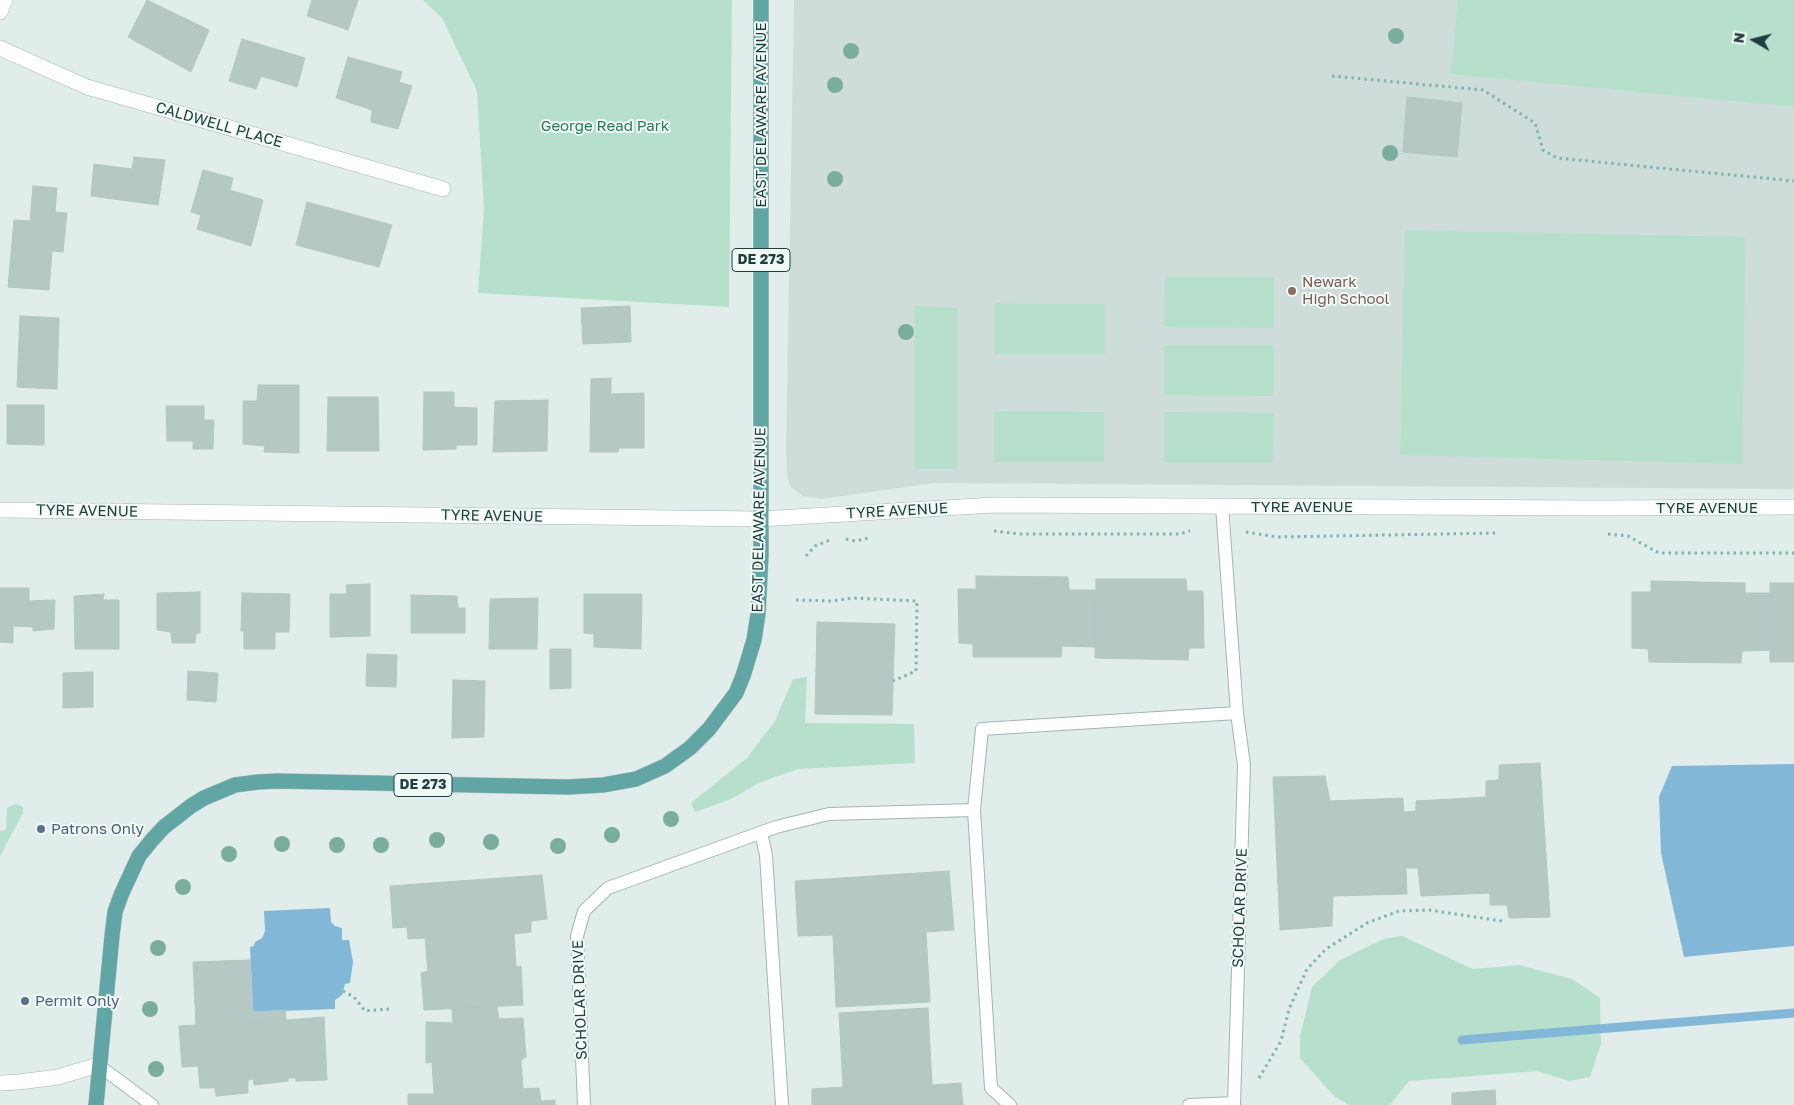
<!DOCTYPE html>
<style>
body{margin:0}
#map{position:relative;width:1794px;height:1105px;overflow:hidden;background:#e1edea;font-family:"Golos Text",sans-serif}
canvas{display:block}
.north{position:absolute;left:1729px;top:15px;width:50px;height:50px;-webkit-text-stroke:4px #f1f9f7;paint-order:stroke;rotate:278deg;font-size:14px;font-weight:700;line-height:20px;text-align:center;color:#1f3f3e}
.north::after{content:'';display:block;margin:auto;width:18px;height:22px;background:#1f3f3e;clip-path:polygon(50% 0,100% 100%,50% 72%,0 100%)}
</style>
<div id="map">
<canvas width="1794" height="1105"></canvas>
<div class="north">N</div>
</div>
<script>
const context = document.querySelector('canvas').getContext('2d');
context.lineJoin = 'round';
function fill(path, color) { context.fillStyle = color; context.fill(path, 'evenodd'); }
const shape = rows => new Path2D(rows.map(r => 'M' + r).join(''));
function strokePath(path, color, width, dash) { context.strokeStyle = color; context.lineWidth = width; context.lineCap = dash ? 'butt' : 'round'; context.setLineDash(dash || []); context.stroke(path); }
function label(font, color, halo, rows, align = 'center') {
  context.font = font + ' "Golos Text",sans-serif'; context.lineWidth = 4; context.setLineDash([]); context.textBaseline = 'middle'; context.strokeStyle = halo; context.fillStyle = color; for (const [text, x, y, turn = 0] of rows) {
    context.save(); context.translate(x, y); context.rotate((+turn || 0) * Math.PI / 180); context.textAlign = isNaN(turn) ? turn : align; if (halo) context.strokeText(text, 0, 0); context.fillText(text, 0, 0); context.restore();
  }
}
const built = shape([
 [794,0,1794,0,1794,489,934,483,821,499,803,496,791,487,787,477,786,449]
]);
const green = shape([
 [423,0,732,0,729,307,478,293,484,208,477,91,442,18],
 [1458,0,1794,0,1794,107,1451,74],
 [1405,230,1745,237,1743,464,1400,455],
 [1165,277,1274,277,1274,328,1164,327],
 [995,303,1105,304,1105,354,995,354],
 [915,306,957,308,957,469,915,469],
 [1164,345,1274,345,1274,396,1164,395],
 [994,411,1104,412,1104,462,994,462],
 [1164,412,1274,413,1273,463,1164,463],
 [807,677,805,723,914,724,915,763,798,769,761,782,731,799,695,812,691,803,747,758,775,721,793,679],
 [16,804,23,807,23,813,0,856,0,831,6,830,7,808],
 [1402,936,1473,969,1519,965,1572,979,1600,998,1601,1044,1590,1077,1569,1081,1537,1071,1409,1081,1390,1105,1349,1105,1335,1097,1300,1058,1300,1037,1312,987,1340,960,1384,939]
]);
const water = shape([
 [1794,764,1794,946,1684,957,1661,853,1659,797,1672,766],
 [330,908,331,922,335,926,342,928,342,940,349,940,353,962,350,983,345,984,342,995,335,1000,335,1009,253,1012,250,947,254,946,255,942,262,938,265,931,264,911]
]);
const stream = shape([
 [1462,1040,1794,1013]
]);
const building = shape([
 [147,0,209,30,191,72,128,37,147,0],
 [312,0,358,0,348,30,307,16,312,0],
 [242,39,305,58,297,87,261,76,256,89,229,81,242,39],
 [348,57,402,72,399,82,412,86,398,129,371,122,372,110,336,98,348,57],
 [1407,97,1462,103,1457,157,1403,152,1407,97],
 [134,157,165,160,158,205,91,196,94,164,132,169,134,157],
 [203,170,233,178,230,190,263,200,251,246,197,229,201,215,191,212,203,170],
 [33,186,57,188,55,212,67,213,63,252,52,251,49,290,8,287,14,220,30,221,33,186],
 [307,202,392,225,379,267,296,245,307,202],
 [630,306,631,342,583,344,581,308,630,306],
 [20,316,59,318,57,389,17,387,20,316],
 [611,378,611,394,644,393,644,448,619,448,618,452,590,452,591,379,611,378],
 [258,385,299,385,299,453,264,452,265,446,243,444,243,401,257,401,258,385],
 [424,392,454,392,454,407,477,408,477,445,456,445,456,449,423,450,424,392],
 [328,397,378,397,379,451,327,451,328,397],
 [548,400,547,451,493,452,495,401,548,400],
 [7,405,44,405,44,445,7,444,7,405],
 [166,406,204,406,204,420,214,420,213,449,193,449,193,441,167,441,166,406],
 [976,576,1068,577,1069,590,1096,590,1095,647,1062,646,1061,657,973,657,973,644,959,643,958,589,976,589,976,576],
 [1096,579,1186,579,1187,591,1203,591,1204,648,1189,648,1188,660,1095,658,1096,579],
 [1651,581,1745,583,1745,593,1770,593,1770,650,1742,651,1741,663,1649,662,1648,649,1632,648,1632,592,1651,592,1651,581],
 [1770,583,1794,583,1794,662,1770,662,1770,583],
 [370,584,370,636,330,637,330,594,347,594,346,585,370,584],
 [0,588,29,588,29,601,55,600,54,629,33,631,33,627,13,626,13,643,0,642,0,588],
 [200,592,200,633,196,633,195,643,172,643,171,632,157,630,157,593,200,592],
 [242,593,290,594,289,632,275,632,275,649,244,649,244,631,241,631,242,593],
 [104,594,103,600,119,600,119,649,75,649,74,596,104,594],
 [584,594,642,594,641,649,594,647,594,634,584,633,584,594],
 [411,595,457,596,458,608,465,608,465,633,411,633,411,595],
 [538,598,537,649,489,649,490,599,538,598],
 [817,622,895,624,892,715,815,714,817,622],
 [550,649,571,649,571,688,550,689,550,649],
 [367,654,397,655,396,687,366,686,367,654],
 [188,671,218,673,216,702,187,700,188,671],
 [93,672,93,707,63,708,63,673,93,672],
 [453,680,485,681,484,737,452,738,453,680],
 [1540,763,1550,917,1509,918,1507,905,1490,905,1490,893,1421,896,1418,868,1406,868,1403,812,1416,811,1416,801,1486,797,1486,781,1499,780,1499,765,1540,763],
 [1325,776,1330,801,1403,798,1407,894,1333,896,1332,926,1280,930,1273,777,1325,776],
 [949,871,954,930,926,932,930,1002,836,1007,833,935,798,936,795,881,949,871],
 [542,875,547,919,531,921,531,932,514,934,516,967,521,966,523,1005,424,1010,421,973,428,971,425,938,408,939,407,927,393,928,390,886,542,875],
 [250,960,253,1012,285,1010,286,1021,250,1023,253,1079,248,1080,248,1093,216,1096,215,1088,200,1088,198,1066,182,1067,179,1026,196,1025,193,962,250,960],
 [497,1007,499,1019,523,1018,526,1057,521,1060,523,1089,539,1088,541,1101,555,1100,555,1105,408,1105,408,1094,434,1094,432,1062,426,1063,426,1022,453,1023,452,1008,497,1007],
 [928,1008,932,1085,961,1083,963,1105,812,1105,812,1089,843,1087,839,1013,928,1008],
 [324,1017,327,1080,296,1081,296,1078,288,1078,288,1081,254,1085,250,1023,324,1017],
 [1495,1090,1496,1105,1452,1105,1452,1093,1495,1090]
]);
const path = shape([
 [1332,76,1483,90,1535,123,1543,150,1557,158,1794,181],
 [994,531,1019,534,1179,534,1190,531],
 [1246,532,1277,537,1497,533],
 [1608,534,1628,536,1659,553,1794,553],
 [846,539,855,541,869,538],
 [806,556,815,546,830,540],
 [796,600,832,601,853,598,917,601,916,671,893,681],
 [343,991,354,997,365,1011,389,1009],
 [1259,1078,1281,1041,1289,1009,1307,969,1326,949,1367,923,1399,911,1429,910,1502,921]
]);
const service = shape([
 [1222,506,1237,713,1244,765,1234,1105],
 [761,833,766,855,782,1105],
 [98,1065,152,1105],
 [584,1105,577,936,584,911,608,888,776,827,829,814,974,810],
 [1010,1105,991,1088,974,810,982,729,1237,713],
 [1189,1105,1234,1103]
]);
const minor = shape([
 [0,12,5,0],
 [0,48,87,87,443,189],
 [0,510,761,519,994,505,1599,508,1794,507],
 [0,1083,19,1082,58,1077,98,1065]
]);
const primary = shape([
 [96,1105,112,936,115,912,121,895,139,856,152,840,164,827,191,806,204,798,235,785,258,782,277,781,568,787,603,785,636,779,665,766,690,748,709,729,736,693,743,676,754,640,758,614,761,556,761,0]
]);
const trees = [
 [1396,36],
 [851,51],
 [835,85],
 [1390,153],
 [835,179],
 [906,332],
 [671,819],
 [612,835],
 [437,840],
 [491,842],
 [282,844],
 [337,845],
 [381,845],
 [558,846],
 [229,854],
 [183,887],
 [158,948],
 [150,1009],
 [156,1069]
];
const markers = [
 [1292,291,5,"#8d6e63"],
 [41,829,5,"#5c6f8a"],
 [25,1001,5,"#5c6f8a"]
];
const shields = [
 [761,260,58],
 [423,785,58]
];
const shieldNames = [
 ["DE 273",761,260],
 ["DE 273",423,785]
];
const streetNames = [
 ["EAST DELAWARE AVENUE",761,115,-90],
 ["CALDWELL PLACE",219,125,16],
 ["TYRE AVENUE",1302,507],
 ["TYRE AVENUE",1707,508],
 ["TYRE AVENUE",87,511,1],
 ["TYRE AVENUE",897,511,-3],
 ["TYRE AVENUE",492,516,1],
 ["EAST DELAWARE AVENUE",759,520,-89],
 ["SCHOLAR DRIVE",1240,908,-88],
 ["SCHOLAR DRIVE",580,1000,-92]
];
const parkNames = [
 ["George Read Park",605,126]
];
const educationNames = [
 ["Newark",1302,282],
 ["High School",1302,299]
];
const serviceNames = [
 ["Patrons Only",51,829],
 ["Permit Only",35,1001]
];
fill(built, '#cfddda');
fill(green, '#b7e0cc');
fill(water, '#83b7d7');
strokePath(stream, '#83b7d7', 9);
fill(building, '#b6c8c4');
strokePath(building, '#b2c7c3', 1);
strokePath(service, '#a3b5b3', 14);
strokePath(minor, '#a3b5b3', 16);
strokePath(primary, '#c0c9c9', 16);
strokePath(path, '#7eb3af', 3, [2.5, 4]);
strokePath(service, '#fff', 12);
strokePath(minor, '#fff', 15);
strokePath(primary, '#61a6a4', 15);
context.fillStyle = '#7aae9a';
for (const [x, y] of trees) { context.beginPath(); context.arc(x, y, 8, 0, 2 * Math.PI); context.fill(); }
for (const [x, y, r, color] of markers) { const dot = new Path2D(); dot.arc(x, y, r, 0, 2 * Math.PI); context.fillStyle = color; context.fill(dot); strokePath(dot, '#f1f9f7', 2); }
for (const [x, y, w] of shields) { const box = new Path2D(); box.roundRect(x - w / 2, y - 11.5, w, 23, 4); context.fillStyle = '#f1f9f7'; context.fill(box); strokePath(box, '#1f3f3e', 1); }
label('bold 14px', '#1f3f3e', null, shieldNames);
label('15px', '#1f3f3e', '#f1f9f7', streetNames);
label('15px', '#267a59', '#f1f9f7', parkNames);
label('15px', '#785e54', '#f1f9f7', educationNames, 'left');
label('15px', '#4e5e75', '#f1f9f7', serviceNames, 'left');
</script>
